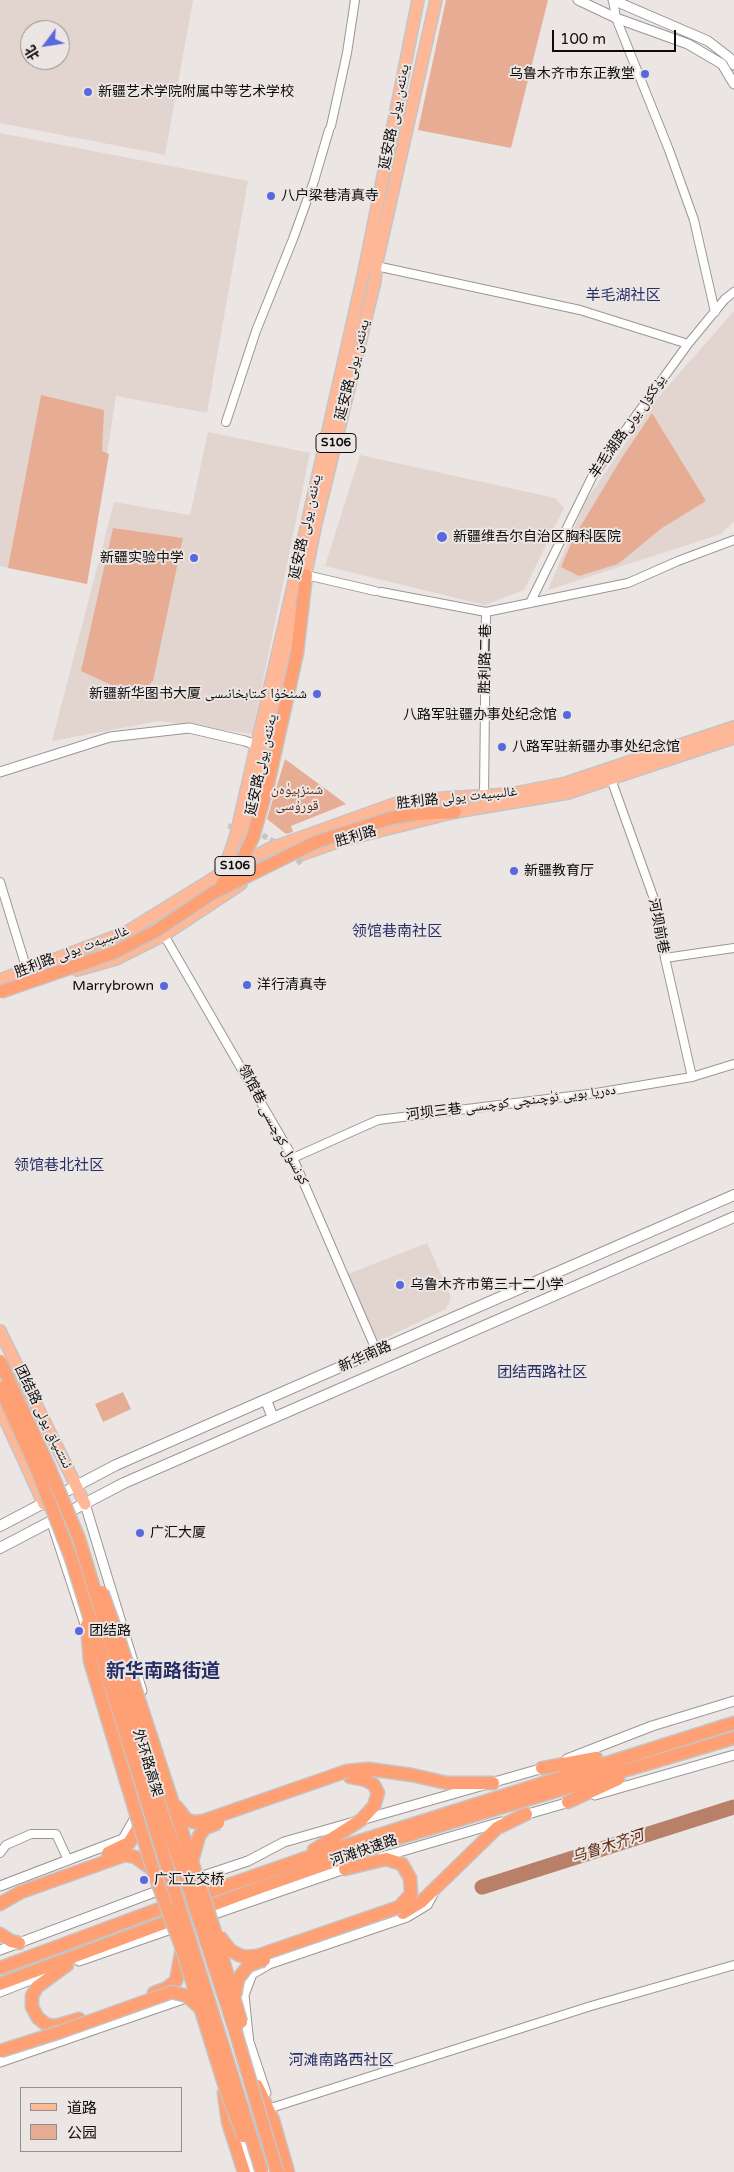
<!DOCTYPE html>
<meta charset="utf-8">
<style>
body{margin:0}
#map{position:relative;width:734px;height:2172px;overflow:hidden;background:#ebe5e3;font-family:"Varela Round","Noto Sans SC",sans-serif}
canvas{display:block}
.legend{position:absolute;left:20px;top:2087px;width:162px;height:65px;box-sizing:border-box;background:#ebe5e3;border:1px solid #928e8c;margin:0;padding:6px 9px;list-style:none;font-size:15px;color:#0d0b0a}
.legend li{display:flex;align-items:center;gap:10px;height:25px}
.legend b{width:25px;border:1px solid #928e8c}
.north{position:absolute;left:20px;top:20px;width:50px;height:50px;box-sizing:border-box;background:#ebe5e3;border:1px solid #928e8c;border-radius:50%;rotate:239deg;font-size:14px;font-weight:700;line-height:20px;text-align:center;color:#0d0b0a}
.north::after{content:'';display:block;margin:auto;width:18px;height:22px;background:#5868df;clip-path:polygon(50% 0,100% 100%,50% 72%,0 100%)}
.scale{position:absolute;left:552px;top:30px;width:124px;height:22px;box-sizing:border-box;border:2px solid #0d0b0a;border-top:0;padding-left:6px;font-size:15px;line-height:18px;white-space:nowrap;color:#0d0b0a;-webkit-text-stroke:4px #ebe5e3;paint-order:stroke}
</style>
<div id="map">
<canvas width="734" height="2172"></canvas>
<ul class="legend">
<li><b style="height:6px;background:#ffb897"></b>道路</li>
<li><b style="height:14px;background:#e7ad94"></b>公园</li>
</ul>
<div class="north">北</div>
<div class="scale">100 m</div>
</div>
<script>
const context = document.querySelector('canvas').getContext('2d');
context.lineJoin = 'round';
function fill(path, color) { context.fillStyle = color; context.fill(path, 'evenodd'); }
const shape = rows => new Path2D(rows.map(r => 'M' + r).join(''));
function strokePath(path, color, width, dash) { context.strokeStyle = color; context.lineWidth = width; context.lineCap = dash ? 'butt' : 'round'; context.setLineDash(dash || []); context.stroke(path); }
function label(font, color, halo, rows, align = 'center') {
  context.font = font + ' "Varela Round","Noto Naskh Arabic","Noto Sans SC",sans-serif'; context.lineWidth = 4; context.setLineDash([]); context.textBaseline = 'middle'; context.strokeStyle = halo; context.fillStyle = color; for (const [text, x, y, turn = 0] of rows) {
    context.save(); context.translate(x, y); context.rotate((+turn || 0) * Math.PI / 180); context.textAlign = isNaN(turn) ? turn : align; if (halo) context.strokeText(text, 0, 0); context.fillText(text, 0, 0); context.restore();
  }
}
const built = shape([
 [0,0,193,0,165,155,0,123],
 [30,30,60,30,60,60,30,60],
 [0,133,248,181,207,413,116,396,87,584,0,566],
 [734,311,734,521,721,534,548,590,585,502,654,402],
 [208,432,310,453,252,734,160,721,52,741,114,502,190,515],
 [360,455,555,498,564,508,524,590,485,605,325,566],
 [427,1243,451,1297,446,1309,377,1342,348,1274]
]);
const green = shape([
 [446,0,548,0,511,148,418,130],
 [41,395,104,410,102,451,109,454,87,584,8,568],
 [652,413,706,501,662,528,618,564,579,576,561,567,574,537,621,459],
 [113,528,183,538,153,681,144,689,120,689,81,671],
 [285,759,346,804,291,826,293,832,286,834,267,819],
 [123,1392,131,1409,103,1422,95,1404]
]);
const river = shape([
 [482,1887,734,1807]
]);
const pedestrianTunnel = shape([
 [228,826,239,828],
 [255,831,280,845],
 [292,853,303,866]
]);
const minor = shape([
 [613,0,616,18,669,150,694,220,715,312],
 [331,126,347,53,355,0],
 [376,266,580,310,688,344],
 [226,422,256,331,293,239,314,181,329,130],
 [306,575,375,591],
 [381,592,486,612,628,583,678,561,734,540],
 [530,603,593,475,688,344,725,299,734,292],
 [611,779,654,899,665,958,692,1077],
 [484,796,486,612],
 [0,882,27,970],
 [164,935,293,1158,377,1352],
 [665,958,734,948],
 [293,1158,378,1120,596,1093,692,1077,734,1064],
 [0,1853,6,1845,31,1834,56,1834,68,1860],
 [271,2108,591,2006,734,1965]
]);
const tertiary = shape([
 [578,0,616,18,688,44,722,64,734,84],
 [613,0,708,41,730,58,734,65],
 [0,772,110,737,189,728,245,741,262,747],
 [85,1504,142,1691],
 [53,1526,87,1630],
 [567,1759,652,1726,734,1701],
 [595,1795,734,1755],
 [521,1816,573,1801],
 [382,1857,501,1822],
 [0,1886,123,1839,135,1818,140,1792],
 [0,1950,152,1893,248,1861,284,1842,547,1767],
 [79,1961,350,1867],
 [0,1992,53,1971],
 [248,2039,266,2093],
 [249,2044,244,1995,252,1974,269,1964,407,1917,427,1905,433,1894],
 [0,2062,189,1997],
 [240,2131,252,2172]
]);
const secondary = shape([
 [266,1400,273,1418],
 [0,1526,116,1465,734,1195],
 [0,1548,124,1483,734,1217]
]);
const primary = shape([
 [304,583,316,523,375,281,376,266,436,0],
 [246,844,265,748,297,611],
 [303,854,343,840,455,812,568,793,734,738],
 [219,875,229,856,236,835,291,595,365,267,418,0],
 [77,970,116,959,164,935,241,884],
 [0,980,127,932,219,875,269,849,394,804,429,799,510,794,566,783,734,727],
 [0,1331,85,1504],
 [0,1408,44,1504]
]);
const trunk = shape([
 [297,653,306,575],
 [416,814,455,812],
 [542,1768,596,1758],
 [347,1771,368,1769,412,1775,447,1783,493,1783],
 [568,1802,618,1779],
 [314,1850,361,1820,374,1806,378,1793,374,1785,366,1780,350,1777],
 [108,1853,129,1843,137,1830,139,1822],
 [345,1869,386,1859,402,1864,410,1878,411,1894,399,1907],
 [0,1904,21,1892,125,1855,135,1857,153,1870],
 [403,1913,421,1902,497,1828,526,1814],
 [0,1934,11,1941,19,1943],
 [67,1965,37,1987,32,1996,32,2007,38,2018,47,2025,56,2026,79,2019],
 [0,1968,154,1911,300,1860,734,1723],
 [0,1984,261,1887,398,1838,734,1738],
 [154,1993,167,1988,176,1981,182,1949],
 [257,2086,273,2120,288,2172],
 [224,2093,228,2122,244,2172]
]);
const trunkBridge = shape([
 [222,884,238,868,253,837,267,788,297,653],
 [0,992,113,953,156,931,213,893,316,842,391,818,416,814],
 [0,1361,49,1467,79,1539,163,1816,190,1891,235,2030,277,2172],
 [0,1387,38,1472,71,1558,262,2172],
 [102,1592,120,1642,214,1929,241,2022],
 [87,1625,90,1661,153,1870,182,1949,226,2090,243,2136],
 [175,1805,187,1820,194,1822,203,1821,347,1771],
 [192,1861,199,1836,205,1828,218,1823],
 [219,1936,230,1950,239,1955,245,1957,257,1956,399,1907],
 [235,1995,238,1979,248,1966,264,1960],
 [0,2051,60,2032,172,1992,187,1996,200,2008]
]);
const markers = [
 [645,74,5,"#5868df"],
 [88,92,5,"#5868df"],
 [271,196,5,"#5868df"],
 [442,537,6,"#5868df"],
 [194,558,5,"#5868df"],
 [317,694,5,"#5868df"],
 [567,715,5,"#5868df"],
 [502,747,5,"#5868df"],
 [514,871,5,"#5868df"],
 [247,985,5,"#5868df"],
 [164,986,5,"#5868df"],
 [400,1285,5,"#5868df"],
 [140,1533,5,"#5868df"],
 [79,1631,5,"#5868df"],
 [144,1880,5,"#5868df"]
];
const shields = [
 [336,443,40],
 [235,866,40]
];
const shieldNames = [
 ["S106",336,443],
 ["S106",235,866]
];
const poiNames = [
 ["乌鲁木齐市东正教堂",635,74,"right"],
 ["新疆艺术学院附属中等艺术学校",98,92],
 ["八户梁巷清真寺",281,196],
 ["新疆维吾尔自治区胸科医院",453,537],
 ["新疆实验中学",184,558,"right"],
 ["新疆新华图书大厦 شىنخۇا كىتابخانىسى",307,694,"right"],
 ["八路军驻疆办事处纪念馆",557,715,"right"],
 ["八路军驻新疆办事处纪念馆",512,747],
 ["新疆教育厅",524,871],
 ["洋行清真寺",257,985],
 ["Marrybrown",154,986,"right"],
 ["乌鲁木齐市第三十二小学",410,1285],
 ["广汇大厦",150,1533],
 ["团结路",89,1631],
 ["广汇立交桥",154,1880]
];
const streetNames = [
 ["延安路 يەنئەن يولى",395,117,-79],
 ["延安路يەنئەن يولى",353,370,-76],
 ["羊毛湖路يۇڭكۆل يولى",628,427,-55],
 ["延安路 يەنئەن يولى",306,527,-78],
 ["胜利路二巷",486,659,-89],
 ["延安路يەنئەن يولى",262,765,-78],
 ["胜利路 غالىبىيەت يولى",457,798,-6],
 ["胜利路",356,837,-16],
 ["河坝前巷",658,926,79],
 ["胜利路 غالىبىيەت يولى",72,952,-21],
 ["河坝三巷 دەريا بويى ئۈچىنچى كوچىسى",511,1103,-7],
 ["领馆巷 كونسول كوچىسى",273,1125,62],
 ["新华南路",365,1357,-24],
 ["团结路 ئىتتىپاق يولى",43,1417,64],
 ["外环路高架",147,1763,73],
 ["河滩快速路",364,1851,-19]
];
const parkNames = [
 ["شىنزېيۈەن",297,790],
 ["قورۇسى",297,806]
];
const neighbourhoodNames = [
 ["羊毛湖社区",623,296],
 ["领馆巷南社区",397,932],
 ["领馆巷北社区",59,1166],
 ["团结西路社区",542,1373],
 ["河滩南路西社区",341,2061]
];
const waterNames = [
 ["乌鲁木齐河",608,1847,-18]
];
const districtNames = [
 ["新华南路街道",163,1672]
];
fill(built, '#e2d5d0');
fill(green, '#e7ad94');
strokePath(river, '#b88069', 15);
strokePath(pedestrianTunnel, '#cac4c2', 5.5, [5.5, 3]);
strokePath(minor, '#9b9694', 10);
strokePath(tertiary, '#9b9694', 11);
strokePath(secondary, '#9b9694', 12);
strokePath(primary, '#c5c4c4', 14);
strokePath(trunk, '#c5c4c4', 15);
strokePath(minor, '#fff', 8);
strokePath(tertiary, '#fff', 9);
strokePath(secondary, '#fff', 10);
strokePath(primary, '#ffb897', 11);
strokePath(trunk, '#ffa074', 12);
strokePath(trunkBridge, '#c5c4c4', 15, []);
strokePath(trunkBridge, '#ffa074', 12);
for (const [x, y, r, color] of markers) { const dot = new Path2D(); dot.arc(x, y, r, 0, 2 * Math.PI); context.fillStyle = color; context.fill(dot); strokePath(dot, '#ebe5e3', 2); }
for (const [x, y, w] of shields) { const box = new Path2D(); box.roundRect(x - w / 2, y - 9.5, w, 19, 4); context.fillStyle = '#ebe5e3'; context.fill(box); strokePath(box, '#0d0b0a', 1); }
label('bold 12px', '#0d0b0a', null, shieldNames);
label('14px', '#0d0b0a', '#ebe5e3', poiNames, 'left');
label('14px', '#0d0b0a', '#ebe5e3', streetNames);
label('14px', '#5f2a10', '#ebe5e3', parkNames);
label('15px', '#262e68', '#ebe5e3', neighbourhoodNames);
label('italic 15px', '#602b11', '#ebe5e3', waterNames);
label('bold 19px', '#262e68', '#ebe5e3', districtNames);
</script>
